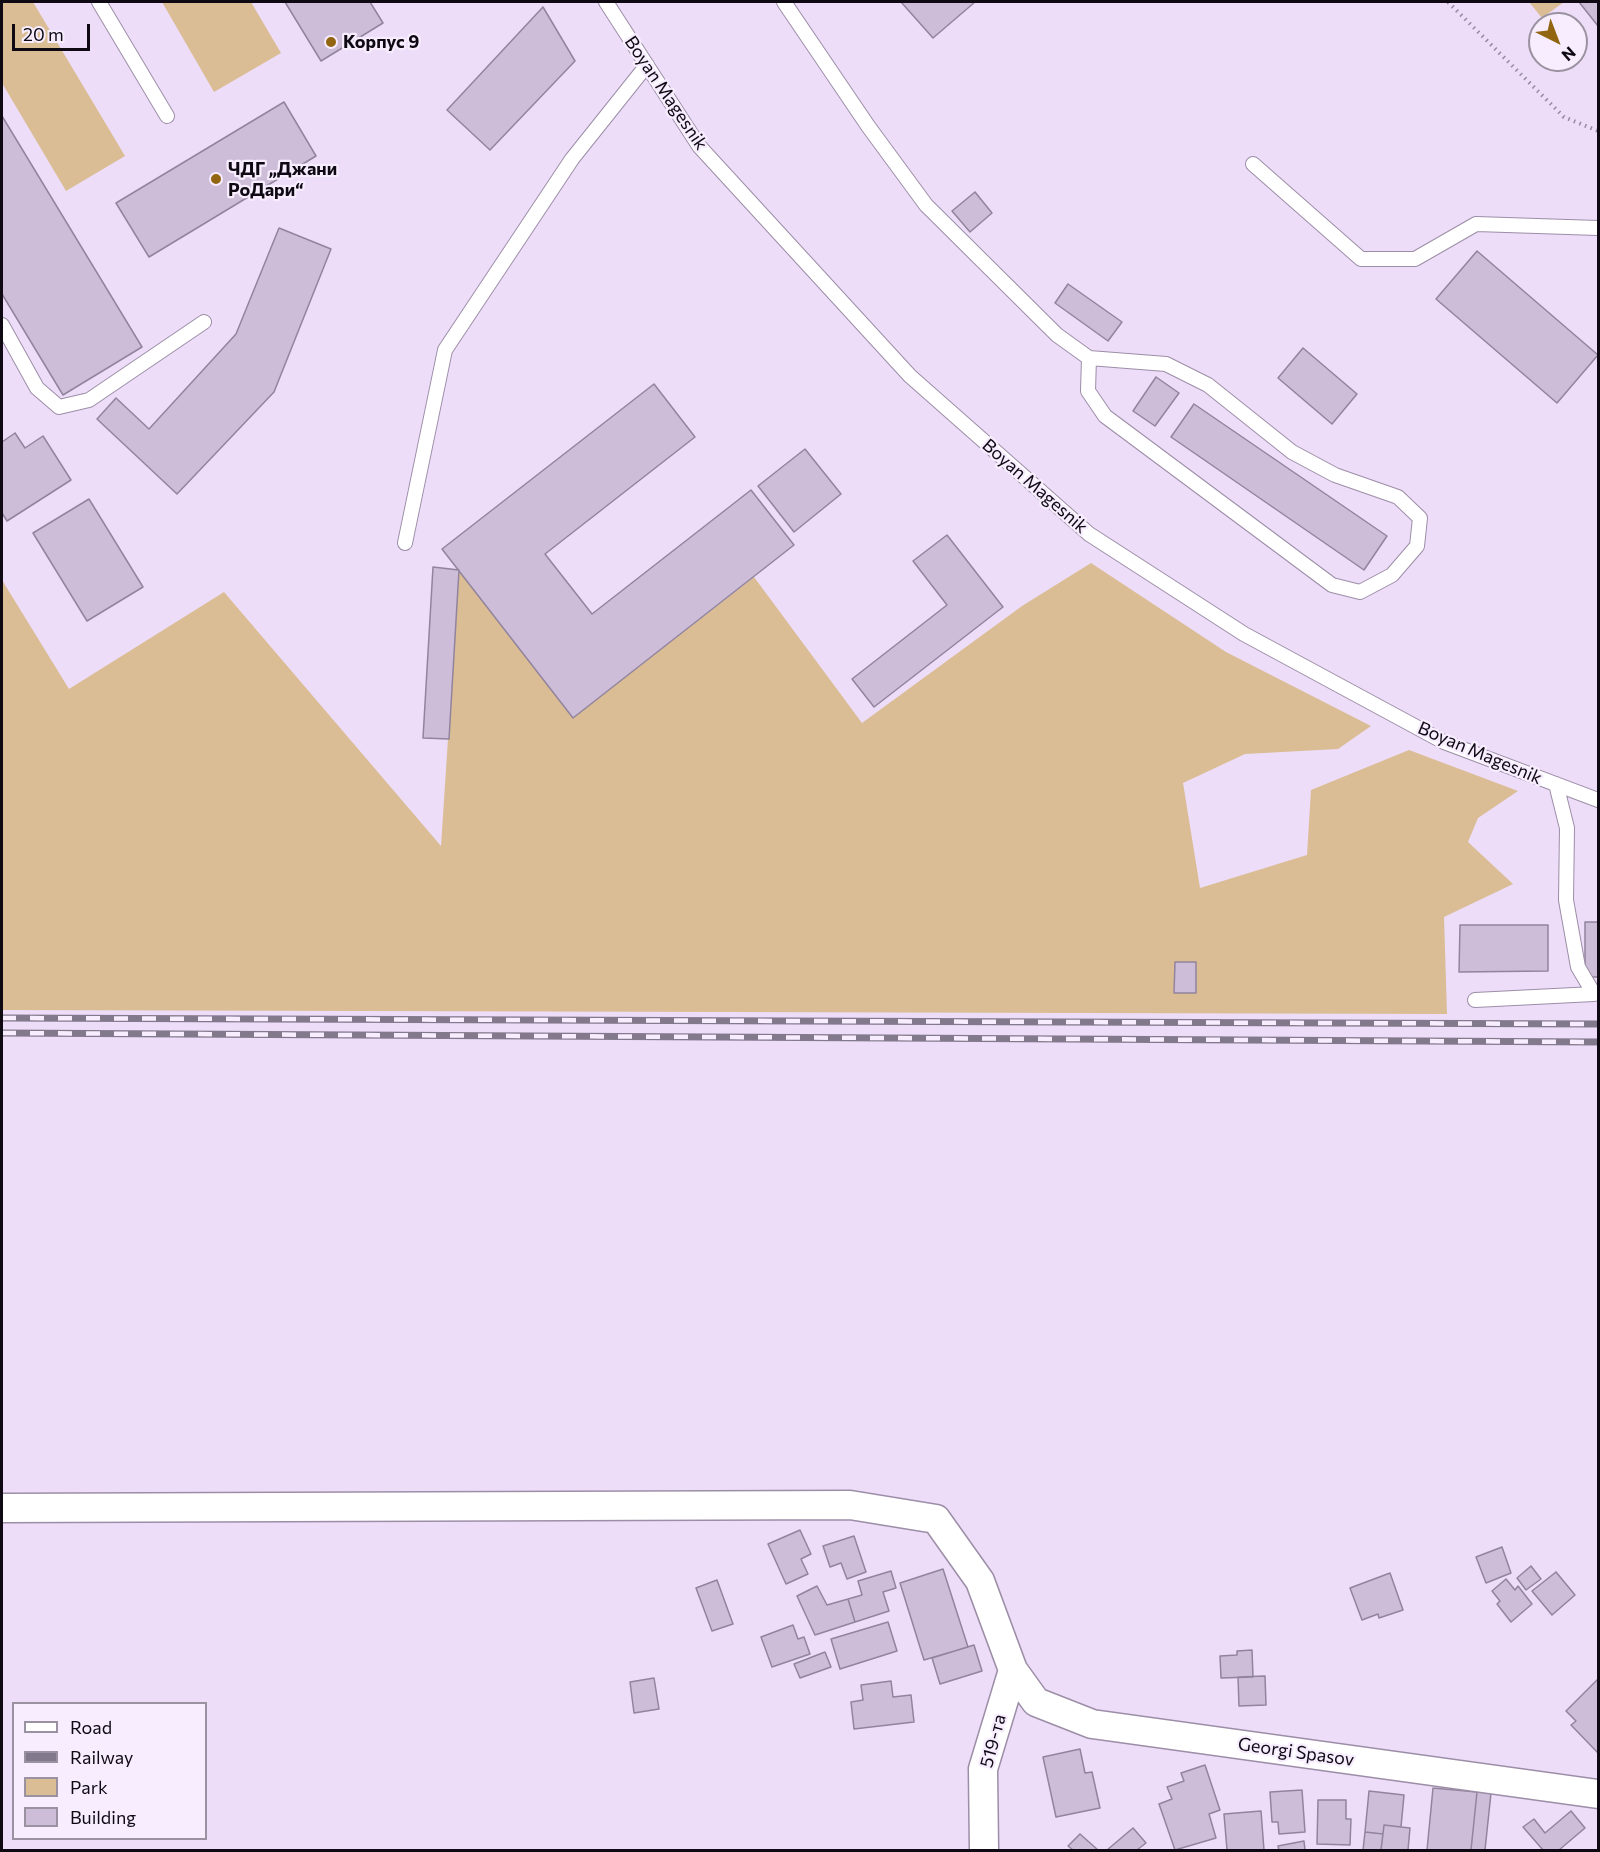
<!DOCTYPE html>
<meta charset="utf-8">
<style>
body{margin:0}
#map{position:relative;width:1600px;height:1852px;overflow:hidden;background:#edddf9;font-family:Commissioner,sans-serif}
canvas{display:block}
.frame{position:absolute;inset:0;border:3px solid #0e0912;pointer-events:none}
.legend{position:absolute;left:12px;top:1702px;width:195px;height:138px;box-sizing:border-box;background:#f7edfe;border:2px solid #9a92a0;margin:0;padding:8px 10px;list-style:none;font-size:18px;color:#0e0912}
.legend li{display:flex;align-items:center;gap:12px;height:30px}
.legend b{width:30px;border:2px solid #9a92a0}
.north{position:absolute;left:1528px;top:12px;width:60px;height:60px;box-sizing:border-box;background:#f7edfe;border:2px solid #9a92a0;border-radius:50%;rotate:138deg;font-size:16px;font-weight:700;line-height:24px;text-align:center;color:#0e0912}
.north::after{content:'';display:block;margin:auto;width:21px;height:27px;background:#926510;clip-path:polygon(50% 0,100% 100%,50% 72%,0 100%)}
.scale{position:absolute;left:12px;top:24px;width:78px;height:27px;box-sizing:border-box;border:3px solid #0e0912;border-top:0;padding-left:8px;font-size:18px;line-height:21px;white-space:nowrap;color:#0e0912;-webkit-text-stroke:4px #f7edfe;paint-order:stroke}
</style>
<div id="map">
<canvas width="1600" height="1852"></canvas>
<div class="frame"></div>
<ul class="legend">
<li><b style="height:8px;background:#fff"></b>Road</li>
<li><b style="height:8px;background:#83798c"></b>Railway</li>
<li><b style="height:16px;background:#dabd94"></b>Park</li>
<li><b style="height:16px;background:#cdbdd8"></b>Building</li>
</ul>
<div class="north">N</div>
<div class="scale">20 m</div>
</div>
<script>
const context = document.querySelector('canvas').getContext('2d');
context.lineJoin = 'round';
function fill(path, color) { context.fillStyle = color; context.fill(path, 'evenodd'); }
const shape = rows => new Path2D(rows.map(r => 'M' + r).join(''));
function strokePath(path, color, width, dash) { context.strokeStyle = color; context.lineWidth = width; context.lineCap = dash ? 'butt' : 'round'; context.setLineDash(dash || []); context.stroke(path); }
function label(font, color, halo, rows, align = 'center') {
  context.font = font + ' Commissioner,sans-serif'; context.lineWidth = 4.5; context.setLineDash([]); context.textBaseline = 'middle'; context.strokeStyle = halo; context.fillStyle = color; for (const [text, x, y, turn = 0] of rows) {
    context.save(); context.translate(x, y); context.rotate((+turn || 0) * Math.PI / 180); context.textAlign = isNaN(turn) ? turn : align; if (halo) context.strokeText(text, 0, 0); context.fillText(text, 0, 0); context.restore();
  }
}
const green = shape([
 [2,2,33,2,125,156,66,191,2,83],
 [162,2,251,2,281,53,214,92],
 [1529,2,1564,2,1542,18],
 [1091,563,1226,652,1371,726,1338,749,1245,754,1183,783,1200,888,1307,855,1311,790,1409,750,1518,791,1478,818,1468,842,1513,884,1444,917,1447,1014,2,1010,2,580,69,689,224,592,441,846,459,570,573,718,754,577,862,723,1022,606]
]);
const building = shape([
 [285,2,370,2,383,23,321,61,285,2],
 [901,2,975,2,933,38,901,2],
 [1579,2,1598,2,1598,26,1579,2],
 [543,7,575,61,490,150,447,110,543,7],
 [284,102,316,156,149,257,116,203,284,102],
 [2,116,142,347,63,395,2,294,2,116],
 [975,192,992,213,970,232,952,211,975,192],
 [279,228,331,249,274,392,177,494,97,419,116,398,149,429,236,334,279,228],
 [1477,251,1598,355,1557,403,1436,299,1477,251],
 [1068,284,1122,322,1108,341,1055,303,1068,284],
 [1303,348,1357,394,1332,424,1278,378,1303,348],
 [1156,377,1179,393,1155,426,1133,411,1156,377],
 [654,384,695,437,545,554,592,614,751,490,794,545,573,718,442,549,654,384],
 [1194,404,1387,536,1364,570,1171,437,1194,404],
 [15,433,25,448,43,436,71,480,7,521,2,513,2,442,15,433],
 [805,449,841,494,794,532,758,486,805,449],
 [89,499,143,587,87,621,33,533,89,499],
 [947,535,1003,607,874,707,852,679,947,605,913,561,947,535],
 [433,567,459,570,449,739,423,738,433,567],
 [1585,922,1598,922,1598,977,1585,977,1585,922],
 [1460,925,1548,925,1548,971,1459,972,1460,925],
 [1175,962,1196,962,1196,993,1174,993,1175,962],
 [800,1530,811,1554,801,1559,808,1574,786,1584,768,1544,800,1530],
 [854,1536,866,1572,847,1579,841,1563,830,1567,823,1546,854,1536],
 [1502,1547,1511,1573,1486,1583,1476,1557,1502,1547],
 [1531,1566,1541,1579,1526,1590,1517,1578,1531,1566],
 [943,1569,968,1647,924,1660,900,1583,943,1569],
 [891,1571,896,1588,883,1592,889,1611,855,1622,848,1599,862,1595,858,1581,891,1571],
 [1556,1572,1575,1595,1552,1615,1532,1591,1556,1572],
 [1390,1573,1403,1610,1379,1618,1378,1614,1362,1620,1350,1588,1390,1573],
 [1506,1579,1515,1590,1518,1586,1532,1604,1511,1622,1497,1604,1500,1601,1492,1591,1506,1579],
 [717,1580,733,1624,712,1631,696,1588,717,1580],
 [817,1586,827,1605,848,1599,855,1622,815,1635,797,1596,817,1586],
 [888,1622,897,1651,840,1669,831,1639,888,1622],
 [793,1625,798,1639,804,1637,810,1654,772,1667,761,1637,793,1625],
 [974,1645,982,1671,940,1684,932,1658,974,1645],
 [1252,1650,1253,1677,1221,1678,1220,1656,1237,1655,1237,1651,1252,1650],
 [825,1652,831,1667,800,1678,794,1664,825,1652],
 [1265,1676,1266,1705,1239,1706,1238,1677,1265,1676],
 [654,1678,659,1709,634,1713,630,1682,654,1678],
 [1598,1679,1598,1753,1571,1725,1576,1721,1566,1711,1598,1679],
 [891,1681,893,1697,911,1695,914,1722,854,1729,851,1702,863,1700,861,1685,891,1681],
 [1080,1749,1085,1773,1092,1772,1100,1808,1056,1817,1043,1757,1080,1749],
 [1205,1765,1220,1810,1209,1814,1216,1838,1175,1850,1159,1804,1172,1799,1167,1787,1184,1781,1181,1773,1205,1765],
 [1433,1788,1477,1792,1471,1850,1427,1850,1433,1788],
 [1302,1790,1305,1832,1279,1834,1278,1822,1272,1822,1270,1792,1302,1790],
 [1369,1791,1404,1795,1401,1827,1384,1825,1383,1834,1365,1832,1369,1791],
 [1477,1792,1491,1793,1485,1850,1471,1850,1477,1792],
 [1318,1800,1346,1800,1346,1819,1351,1819,1350,1845,1317,1844,1318,1800],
 [1261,1811,1264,1850,1227,1850,1224,1814,1261,1811],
 [1571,1811,1585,1828,1559,1850,1543,1850,1523,1827,1534,1819,1545,1833,1571,1811],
 [1384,1825,1410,1828,1408,1850,1381,1850,1384,1825],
 [1133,1828,1146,1843,1137,1850,1107,1850,1133,1828],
 [1365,1832,1383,1834,1381,1850,1363,1850,1365,1832],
 [1080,1834,1098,1850,1073,1850,1068,1846,1080,1834],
 [1304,1841,1305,1850,1279,1850,1278,1846,1304,1841]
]);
const path = shape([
 [1448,2,1564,117,1598,131]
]);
const lane = shape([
 [99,2,167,116],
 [606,2,699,146,910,376,1089,534,1244,634,1444,742,1598,800],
 [784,2,868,126,926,205,1057,335,1089,358,1166,364,1208,385,1292,452,1335,475,1398,497,1420,518,1417,546,1392,575,1360,592,1332,585,1105,416,1088,391,1089,358],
 [1253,164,1361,259,1415,259,1476,224,1598,228],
 [2,325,37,388,59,407,89,400,204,322],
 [405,543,445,350,572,159,647,65],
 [1475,1000,1594,994,1578,967,1566,900,1567,828,1556,784]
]);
const street = shape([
 [2,1508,850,1505,936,1519,980,1581,1013,1670,1036,1702,1092,1724,1598,1794],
 [984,1850,983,1769,1013,1670]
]);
const rail = shape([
 [2,1018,1598,1024],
 [2,1033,1598,1042]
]);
const markers = [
 [331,42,6,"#926510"],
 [216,179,6,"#926510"]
];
const poiNames = [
 ["Корпус 9",343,42],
 ["ЧДГ „Джани",228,169],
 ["РоДари“",228,190]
];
const streetNames = [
 ["Boyan Magesnik",666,93,56],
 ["Boyan Magesnik",1035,486,41],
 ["Boyan Magesnik",1480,753,23],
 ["519-та",993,1741,-75],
 ["Georgi Spasov",1296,1752,8]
];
fill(green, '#dabd94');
fill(building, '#cdbdd8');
strokePath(building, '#92849d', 1.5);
strokePath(lane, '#9d8ea7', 16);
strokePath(street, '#9d8ea7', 31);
strokePath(path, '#968a9f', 4, [1.5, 4.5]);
strokePath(lane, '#fff', 14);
strokePath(street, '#fff', 28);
strokePath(rail, '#83798c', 7);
strokePath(rail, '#f7edfe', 4.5, [14]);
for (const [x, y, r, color] of markers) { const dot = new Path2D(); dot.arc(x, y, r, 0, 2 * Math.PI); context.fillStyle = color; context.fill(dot); strokePath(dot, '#f7edfe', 2); }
label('bold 18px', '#0e0912', '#f7edfe', poiNames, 'left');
label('18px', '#0e0912', '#f7edfe', streetNames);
</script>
